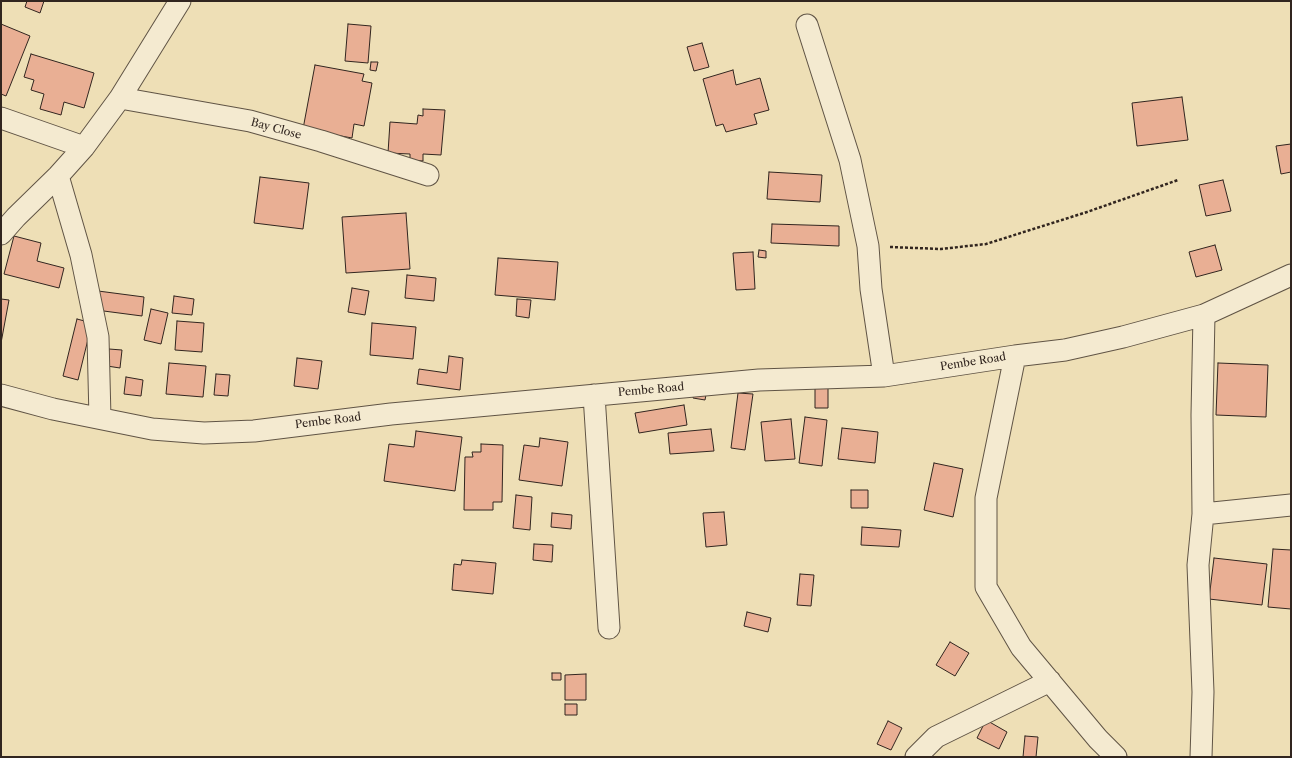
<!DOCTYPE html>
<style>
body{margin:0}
#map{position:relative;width:1292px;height:758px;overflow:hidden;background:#eedfb6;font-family:"Libre Caslon Text",serif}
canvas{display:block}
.frame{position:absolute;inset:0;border:2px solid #31251f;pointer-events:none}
</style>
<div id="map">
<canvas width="1292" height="758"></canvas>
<div class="frame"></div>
</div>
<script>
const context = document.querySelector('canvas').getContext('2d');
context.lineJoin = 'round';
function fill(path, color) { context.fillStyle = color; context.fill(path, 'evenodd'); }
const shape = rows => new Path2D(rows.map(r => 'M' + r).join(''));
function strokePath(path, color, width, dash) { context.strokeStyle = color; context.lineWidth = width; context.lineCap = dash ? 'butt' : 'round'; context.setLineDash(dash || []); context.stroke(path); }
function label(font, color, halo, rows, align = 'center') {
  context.font = font + ' "Libre Caslon Text",serif'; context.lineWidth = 4; context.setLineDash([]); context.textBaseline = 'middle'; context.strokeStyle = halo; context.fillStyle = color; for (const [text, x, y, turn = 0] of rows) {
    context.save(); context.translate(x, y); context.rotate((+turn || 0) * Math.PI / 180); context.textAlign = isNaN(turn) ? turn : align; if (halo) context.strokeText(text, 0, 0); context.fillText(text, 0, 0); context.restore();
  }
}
const building = shape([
 [27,1,44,1,40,13,25,7,27,1],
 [1,24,30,36,6,96,1,94,1,24],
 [348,24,371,26,368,63,345,61,348,24],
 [702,43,709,67,694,71,687,47,702,43],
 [31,54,94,73,84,108,64,102,61,115,40,109,44,94,31,90,34,80,24,77,31,54],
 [371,62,378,62,376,71,370,70,371,62],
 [315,65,364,74,362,81,372,83,364,126,354,124,352,138,303,129,315,65],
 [733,70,736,85,760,78,769,110,754,114,757,124,726,132,723,124,716,126,703,79,733,70],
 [1182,97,1188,140,1137,146,1132,103,1182,97],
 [423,109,445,110,441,155,423,154,423,161,410,160,410,154,388,153,390,122,417,124,418,115,423,116,423,109],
 [1291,144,1291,172,1281,174,1276,146,1291,144],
 [769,172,822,175,820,202,767,199,769,172],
 [260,177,309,183,303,229,254,223,260,177],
 [1223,180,1231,211,1206,216,1199,185,1223,180],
 [406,213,410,269,346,273,342,217,406,213],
 [772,224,839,226,839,246,771,243,772,224],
 [14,236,41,243,37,261,64,268,59,288,4,274,14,236],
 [1215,245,1222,270,1196,277,1189,252,1215,245],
 [759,250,766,251,766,258,758,257,759,250],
 [753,252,755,289,736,290,733,253,753,252],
 [498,258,558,262,555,300,495,295,498,258],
 [407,275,436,278,434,301,405,298,407,275],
 [352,288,369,291,365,315,348,312,352,288],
 [98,291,144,297,142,316,96,310,98,291],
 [174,296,194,299,192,315,172,313,174,296],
 [1,299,9,300,1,343,1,299],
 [517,299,531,300,529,318,516,316,517,299],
 [151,309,168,313,161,344,144,340,151,309],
 [77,319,92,323,78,380,63,376,77,319],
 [177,321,204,323,202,352,175,350,177,321],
 [372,323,416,327,413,359,370,355,372,323],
 [109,349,122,350,120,368,107,366,109,349],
 [449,356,463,358,460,390,417,384,419,369,447,373,449,356],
 [297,358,322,361,318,389,294,386,297,358],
 [169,363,206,366,203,397,166,394,169,363],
 [1218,363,1268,365,1266,417,1216,415,1218,363],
 [216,374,230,375,228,396,214,395,216,374],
 [126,377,143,380,141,396,124,394,126,377],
 [694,387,707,389,705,400,693,398,694,387],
 [815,388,828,388,828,408,815,408,815,388],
 [738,393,753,394,745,450,731,448,738,393],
 [684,405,687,425,639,433,635,413,684,405],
 [805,417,827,420,822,466,799,463,805,417],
 [791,419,795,459,765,461,761,422,791,419],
 [842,428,878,432,875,463,838,459,842,428],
 [711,429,714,451,670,454,668,433,711,429],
 [416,431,462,437,455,491,384,481,389,444,414,447,416,431],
 [540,438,568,442,562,486,519,480,524,445,539,447,540,438],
 [481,444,503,445,502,502,493,502,493,510,464,510,465,457,473,457,472,452,481,452,481,444],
 [934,463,963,469,953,517,924,510,934,463],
 [851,490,868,490,868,508,851,508,851,490],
 [516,495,532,497,530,530,513,528,516,495],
 [724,512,727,545,706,547,703,513,724,512],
 [552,513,572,515,571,529,551,527,552,513],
 [862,527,901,530,899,547,861,545,862,527],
 [534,544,553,545,552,562,533,560,534,544],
 [1273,549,1291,550,1291,609,1268,607,1273,549],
 [1214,558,1267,564,1262,605,1209,599,1214,558],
 [462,560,496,563,493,594,452,590,454,564,461,565,462,560],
 [800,574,814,575,811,606,797,605,800,574],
 [747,612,771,618,768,632,744,626,747,612],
 [950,642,969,653,955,676,936,665,950,642],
 [552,673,561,673,561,680,552,680,552,673],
 [586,674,586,700,565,700,565,675,586,674],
 [565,704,577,704,577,715,565,715,565,704],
 [986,720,1007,732,999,749,977,738,986,720],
 [888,721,902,728,891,750,877,744,888,721],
 [1025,736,1038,737,1036,757,1023,757,1025,736]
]);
const path = shape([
 [890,247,941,249,986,244,1087,212,1178,180]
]);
const minor = shape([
 [807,25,850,160,868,246,871,289,884,376],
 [120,98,250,121,321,141,428,175],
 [1,118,84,147],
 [58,176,81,255,98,337,100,418],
 [1,234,16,217,58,176,84,147,120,98,180,1],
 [1015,356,986,498,986,587,1021,647,1098,739,1116,757],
 [1,395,53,409,152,429,204,433,254,431,391,414,759,380,884,376,1015,356,1065,350,1123,337,1204,315,1291,275],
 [594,395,609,628],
 [1203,514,1291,505],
 [916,757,936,737,1050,681],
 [1201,757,1203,692,1198,565,1203,514,1202,415,1204,315]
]);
const streetNames = [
 ["Bay Close",276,129,15],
 ["Pembe Road",973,362,-9],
 ["Pembe Road",651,390,-5],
 ["Pembe Road",328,421,-7]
];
fill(building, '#e9af94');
strokePath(building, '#31251f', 1);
strokePath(minor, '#605445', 23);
strokePath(path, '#31251f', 2.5, [3, 2]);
strokePath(minor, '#f4ead0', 21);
label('11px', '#31251f', '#f4ead0', streetNames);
</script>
